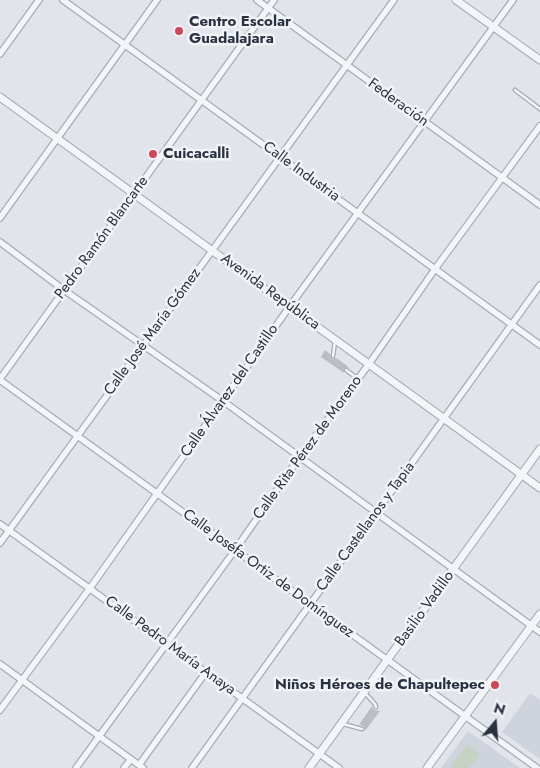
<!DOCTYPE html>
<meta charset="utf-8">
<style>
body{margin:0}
#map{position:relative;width:540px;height:768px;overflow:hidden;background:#e1e4ea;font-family:Jost,sans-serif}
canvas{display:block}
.north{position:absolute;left:470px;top:698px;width:50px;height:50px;-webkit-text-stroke:4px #f1f3f7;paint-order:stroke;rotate:18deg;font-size:14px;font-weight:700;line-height:20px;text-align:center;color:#2a3141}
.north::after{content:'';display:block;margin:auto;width:18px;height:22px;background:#2a3141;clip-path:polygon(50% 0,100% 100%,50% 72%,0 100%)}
</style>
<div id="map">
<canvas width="540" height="768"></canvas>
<div class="north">N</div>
</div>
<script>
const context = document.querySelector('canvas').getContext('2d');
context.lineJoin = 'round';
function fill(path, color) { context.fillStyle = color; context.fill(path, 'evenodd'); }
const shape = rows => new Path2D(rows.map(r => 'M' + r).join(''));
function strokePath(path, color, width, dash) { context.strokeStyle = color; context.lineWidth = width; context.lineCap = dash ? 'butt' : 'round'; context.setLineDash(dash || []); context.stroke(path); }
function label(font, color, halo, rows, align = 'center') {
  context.font = font + ' Jost,sans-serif'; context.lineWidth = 5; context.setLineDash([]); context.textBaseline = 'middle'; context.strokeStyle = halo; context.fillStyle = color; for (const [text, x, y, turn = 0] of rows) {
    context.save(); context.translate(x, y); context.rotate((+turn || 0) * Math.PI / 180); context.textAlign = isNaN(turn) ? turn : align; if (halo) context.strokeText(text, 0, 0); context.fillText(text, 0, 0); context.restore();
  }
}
const built = shape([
 [530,693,540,700,540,759,502,732],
 [468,731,520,768,441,768]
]);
const green = shape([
 [467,745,480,754,469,768,454,768,451,766]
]);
const building = shape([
 [325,350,330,354,332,359,336,358,349,367,343,369,344,373,321,357],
 [372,706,374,710,380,711,365,731,364,726,359,725]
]);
const service = shape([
 [515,90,540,109],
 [333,356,335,341],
 [346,370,357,378],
 [365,693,375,704,376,707],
 [343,724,362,729]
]);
const minor = shape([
 [63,0,540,345],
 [257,0,540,205],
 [0,54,39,0],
 [0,218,157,0],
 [0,242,64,290,223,401,540,632],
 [0,379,274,0],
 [0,380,537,768],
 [0,524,339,768],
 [0,543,394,0],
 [0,664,143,768],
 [0,710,90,588,290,306,513,0],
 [139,765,206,672],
 [76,768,235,550,299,458,369,364,435,269,540,126],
 [124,768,131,759],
 [192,768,540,285]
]);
const tertiary = shape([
 [456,0,540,60],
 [0,97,540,488],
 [309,768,540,449],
 [427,768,540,614]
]);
const markers = [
 [179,31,5,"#cc4959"],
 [153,154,5,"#cc4959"],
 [495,685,5,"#cc4959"]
];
const poiNames = [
 ["Centro Escolar",189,22],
 ["Guadalajara",189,39],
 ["Cuicacalli",163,154],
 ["Niños Héroes de Chapultepec",485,685,"right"]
];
const streetNames = [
 ["Federación",398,103,36],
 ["Calle Industria",301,172,36],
 ["Pedro Ramón Blancarte",102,238,-54],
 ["Avenida República",270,292,36],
 ["Calle José María Gómez",153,332,-54],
 ["Calle Álvarez del Castillo",230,391,-55],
 ["Calle Rita Pérez de Moreno",308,448,-54],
 ["Calle Castellanos y Tapia",366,527,-54],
 ["Calle Joséfa Ortiz de Domínguez",268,574,36],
 ["Basilio Vadillo",425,609,-54],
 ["Calle Pedro María Anaya",170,646,36]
];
fill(built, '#cfd3db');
fill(green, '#c6d3c2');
fill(building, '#b8bdc6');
strokePath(service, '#a6abb4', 5);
strokePath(minor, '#a6abb4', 8);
strokePath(tertiary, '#a6abb4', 9);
strokePath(service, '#f4f5f8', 2.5);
strokePath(minor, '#f4f5f8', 5.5);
strokePath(tertiary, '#f4f5f8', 7);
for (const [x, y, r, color] of markers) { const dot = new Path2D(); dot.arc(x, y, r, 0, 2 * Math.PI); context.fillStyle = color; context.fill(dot); strokePath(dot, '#f1f3f7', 2); }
label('bold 15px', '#2a3141', '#f1f3f7', poiNames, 'left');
label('15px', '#2a3141', '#f1f3f7', streetNames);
</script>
